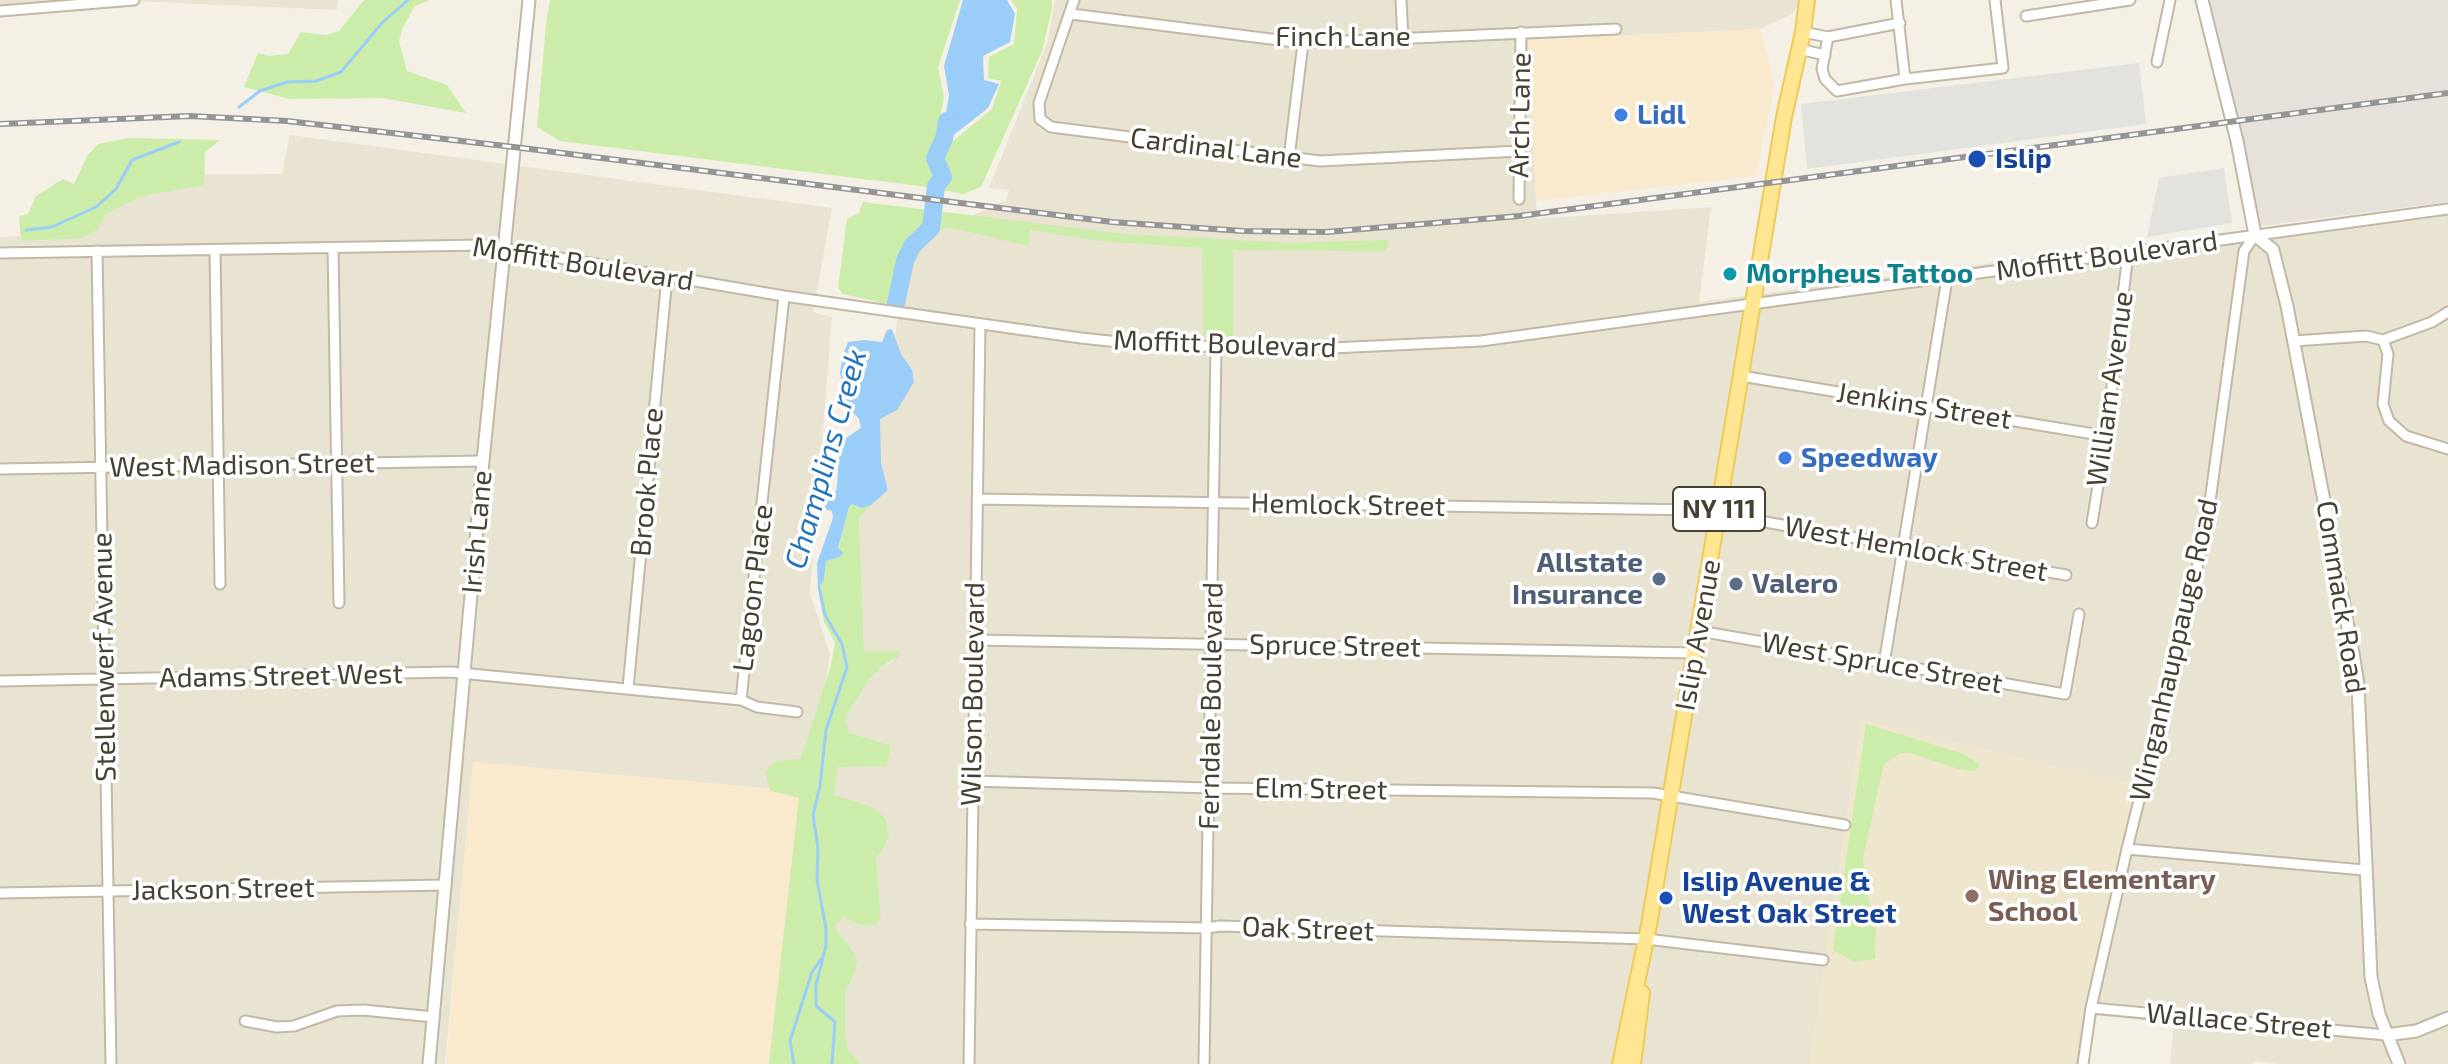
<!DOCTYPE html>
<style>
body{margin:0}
canvas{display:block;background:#f4f0e5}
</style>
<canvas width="2448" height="1064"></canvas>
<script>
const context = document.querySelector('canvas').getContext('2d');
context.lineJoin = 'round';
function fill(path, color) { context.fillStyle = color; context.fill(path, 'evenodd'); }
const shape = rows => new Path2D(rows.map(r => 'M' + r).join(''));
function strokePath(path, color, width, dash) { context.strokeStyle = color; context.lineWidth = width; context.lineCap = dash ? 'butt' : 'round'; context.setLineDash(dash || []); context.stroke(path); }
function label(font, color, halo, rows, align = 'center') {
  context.font = font + ' "Exo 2",sans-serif'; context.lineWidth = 7; context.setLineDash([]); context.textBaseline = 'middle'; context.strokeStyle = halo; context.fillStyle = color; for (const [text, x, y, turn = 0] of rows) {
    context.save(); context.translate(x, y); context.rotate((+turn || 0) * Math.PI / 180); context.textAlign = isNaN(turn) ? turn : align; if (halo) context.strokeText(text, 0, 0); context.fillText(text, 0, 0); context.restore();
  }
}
const residential = shape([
 [0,0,338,0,337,10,134,1,0,11],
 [1055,0,1801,0,1792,14,1760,29,1528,40,1537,219,1711,207,1699,302,2448,203,2448,1064,2278,1064,2254,1061,2253,1064,2170,1064,2174,1024,2095,1015,2089,1064,861,1064,847,1048,845,1027,845,991,853,977,852,950,834,927,843,917,860,925,881,916,876,856,882,851,888,837,886,819,834,796,838,767,887,766,891,745,849,733,845,718,869,680,881,667,892,662,900,651,864,652,859,516,888,490,881,463,878,429,900,307,909,275,917,256,936,232,1007,200,1009,190,989,188,1048,41],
 [290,135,832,208,813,312,832,317,810,593,830,654,809,792,473,762,445,1064,0,1064,0,237,86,234,83,175,282,174]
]);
const commercial = shape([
 [1760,29,1775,83,1756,176,1536,201,1528,40],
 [473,762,809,792,775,1064,446,1064]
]);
const industrial = shape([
 [2209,0,2448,0,2448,202,2260,226]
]);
const education = shape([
 [1861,720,2135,785,2084,1006,2074,1064,1809,1064]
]);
const green = shape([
 [364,0,430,0,415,6,403,27,399,41,407,71,447,85,466,113,382,98,289,99,244,87,258,53,269,56,288,54,301,32,326,35,339,31],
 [550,0,960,0,938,67,944,97,936,142,947,146,992,109,1001,81,988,78,989,57,1014,44,1017,9,1011,0,1052,0,1052,8,1042,51,981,187,963,194,919,186,560,141,537,127,546,24],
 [130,138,220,140,205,152,204,185,148,195,129,202,105,215,98,229,84,238,21,241,19,216,28,214,36,196,63,179,74,184,87,156,98,144],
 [863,202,1124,234,1290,243,1389,240,1386,251,1233,250,1233,338,1203,338,1202,248,1100,241,1030,230,1029,246,947,227,936,232,917,256,900,307,843,294,838,288,847,219,859,213],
 [852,504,862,508,871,505,859,517,864,651,901,651,898,657,881,667,869,680,845,718,849,733,891,745,887,766,838,767,834,795,872,807,886,819,889,837,882,851,876,856,881,916,876,925,860,925,843,917,834,927,852,950,857,961,853,977,845,991,845,1027,847,1048,861,1064,769,1064,799,798,771,791,765,772,775,761,800,759,805,746,831,665,835,643,824,622,818,588,824,580,825,561,840,557,838,549,849,507],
 [1866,724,1961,753,1980,764,1975,771,1958,769,1910,753,1901,753,1884,764,1863,858,1870,911,1876,931,1875,959,1854,962,1833,950]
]);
const parking = shape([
 [2139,63,2146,124,1807,169,1801,104],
 [2224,168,2232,223,2147,237,2159,178]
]);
const water = shape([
 [963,0,1007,0,1015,14,1010,42,983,56,984,80,999,84,988,108,941,145,949,95,944,66],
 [892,329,901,354,912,370,914,382,897,410,880,419,881,463,888,490,871,505,862,508,852,504,849,507,838,548,843,553,840,557,826,561,824,580,818,588,817,563,833,518,832,511,822,508,829,499,833,497,837,488,839,455,846,438,861,428,859,419,848,407,840,373,843,355,848,342,865,340,882,342,887,330]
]);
const stream = shape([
 [239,107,260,91,287,82,316,81,341,72,382,23,408,0],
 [26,230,52,227,96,207,116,189,132,160,179,142],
 [819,587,825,615,842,644,847,667,826,730,820,786,813,815,818,848,817,880,826,928,826,946,816,985,816,1006,835,1022,832,1064],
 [794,1064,790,1041,812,972,821,959]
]);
const river = shape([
 [896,303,905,261,912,246,931,228,936,186,943,177,935,158,944,139,947,121]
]);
const minor = shape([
 [1074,0,1039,103,1040,119,1051,127,1320,161,1520,151],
 [1401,0,1403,38],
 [1896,0,1905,79],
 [0,11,134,0],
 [1071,14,1303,43,1616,29],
 [2026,16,2130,0],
 [1803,32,1828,37,1900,23],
 [1828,37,1822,69,1825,79,1837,91,1905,79,2003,68,1995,0],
 [1799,49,1825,55],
 [2157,62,2170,0],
 [1289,158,1303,43],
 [1519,199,1521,32],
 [333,248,339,603],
 [215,250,220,584],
 [97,251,111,1064],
 [0,253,483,245,784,296,1081,338,1147,345,1310,349,1481,341,2448,209],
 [2383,340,2432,322,2448,312],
 [2294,341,2366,336,2383,340,2388,354,2383,404,2389,421,2406,436,2448,449],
 [1741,376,2106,436],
 [0,469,483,461],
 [977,499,1697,510,2066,575],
 [2092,523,2106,436,2128,254],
 [1699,631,2065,694,2079,614],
 [974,640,1695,653],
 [1884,664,1947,279],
 [0,681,450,672,741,700,757,707,797,712],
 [628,688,667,277],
 [741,700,784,296],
 [972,781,1210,788,1653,793,1845,825],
 [2127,849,2364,870],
 [0,893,446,885],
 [970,924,1207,928,1220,926,1646,939,1823,960],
 [2091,1008,2386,1035],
 [245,1021,277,1027,294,1026,337,1011,363,1010,434,1017],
 [969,1064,980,325],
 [1204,1064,1216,348],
 [2083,1064,2091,1008,2127,849,2206,531,2244,251,2255,235]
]);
const tertiary = shape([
 [2202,0,2237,141,2255,235,2273,250,2287,306,2354,659,2358,685,2371,977,2379,1014,2399,1064],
 [2386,1035,2416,1031,2448,1018],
 [429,1064,483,461,529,0]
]);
const primary = shape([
 [1620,1064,1649,925,1784,117,1803,32,1807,0],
 [1633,1064,1642,993]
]);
const rail = shape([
 [0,124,190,116,287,121,514,147,1112,222,1243,231,1326,232,1519,216,2448,93]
]);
const markers = [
 [1621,115,8,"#3f7fe0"],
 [1977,159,10,"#1a4fb4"],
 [1730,274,8,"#0f9aa8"],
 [1785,458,8,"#3f7fe0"],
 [1659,579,8,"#5c6f8a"],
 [1736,584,8,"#5c6f8a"],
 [1972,896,8,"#8d6e63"],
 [1666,898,8,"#1a4fb4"]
];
const shields = [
 [1719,509,92]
];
const shieldNames = [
 ["NY 111",1719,509]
];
const streetNames = [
 ["Finch Lane",1343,37],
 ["Arch Lane",1520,115,-89],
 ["Cardinal Lane",1216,148,7],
 ["Moffitt Boulevard",2107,256,-8],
 ["Moffitt Boulevard",583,264,9],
 ["Moffitt Boulevard",1225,344,2],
 ["William Avenue",2110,389,-82],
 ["Jenkins Street",1924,406,9],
 ["West Madison Street",242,465,-1],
 ["Brook Place",647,482,-85],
 ["Hemlock Street",1348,505,1],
 ["Irish Lane",477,532,-85],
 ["West Hemlock Street",1916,549,10],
 ["Lagoon Place",753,588,-83],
 ["Commack Road",2341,597,81],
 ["Islip Avenue",1698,635,-80],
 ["Spruce Street",1335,646,1],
 ["Winganhauppauge Road",2174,650,-77],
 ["Stellenwerf Avenue",104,657,-91],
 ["West Spruce Street",1882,663,10],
 ["Adams Street West",281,676,-1],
 ["Wilson Boulevard",973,694,-89],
 ["Ferndale Boulevard",1211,706,-89],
 ["Elm Street",1321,789,1],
 ["Jackson Street",223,889,-1],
 ["Oak Street",1308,929,2],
 ["Wallace Street",2239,1021,5]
];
const shopNames = [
 ["Lidl",1637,115],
 ["Speedway",1801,458]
];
const transitNames = [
 ["Islip",1995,159],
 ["Islip Avenue &",1682,882],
 ["West Oak Street",1682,914]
];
const cultureNames = [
 ["Morpheus Tattoo",1746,274]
];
const serviceNames = [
 ["Allstate",1643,563],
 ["Insurance",1643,595],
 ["Valero",1752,584,"left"]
];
const educationNames = [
 ["Wing Elementary",1988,880],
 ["School",1988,912]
];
const waterNames = [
 ["Champlins Creek",826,459,-74]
];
fill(residential, '#e9e3d2');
fill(commercial, '#f9e9cd');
fill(industrial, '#e6e1da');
fill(education, '#efe7cd');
fill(green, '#cbeda9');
fill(parking, '#e4e2de');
fill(water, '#9acdf8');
strokePath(stream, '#9acdf8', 3);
strokePath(river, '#9acdf8', 18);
strokePath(minor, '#c1b9a6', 13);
strokePath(tertiary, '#c1b9a6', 15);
strokePath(primary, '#f0ca57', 18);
strokePath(minor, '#fff', 9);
strokePath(tertiary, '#fff', 11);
strokePath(primary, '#ffe693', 14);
strokePath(rail, '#959595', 6);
strokePath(rail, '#fff', 3, [9]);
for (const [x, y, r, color] of markers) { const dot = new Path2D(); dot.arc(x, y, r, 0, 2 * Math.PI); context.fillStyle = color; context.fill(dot); strokePath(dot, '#fff', 3); }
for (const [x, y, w] of shields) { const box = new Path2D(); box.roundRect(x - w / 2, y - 22, w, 44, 6); context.fillStyle = '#fff'; context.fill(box); strokePath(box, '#474134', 2); }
label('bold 26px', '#474134', null, shieldNames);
label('28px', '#474134', '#fff', streetNames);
label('bold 28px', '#366cbe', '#fff', shopNames, 'left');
label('bold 28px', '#164399', '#fff', transitNames, 'left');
label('bold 28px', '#0d838f', '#fff', cultureNames, 'left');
label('bold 28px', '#4e5e75', '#fff', serviceNames, 'right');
label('bold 28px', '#785e54', '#fff', educationNames, 'left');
label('italic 30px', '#2274be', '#fff', waterNames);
</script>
